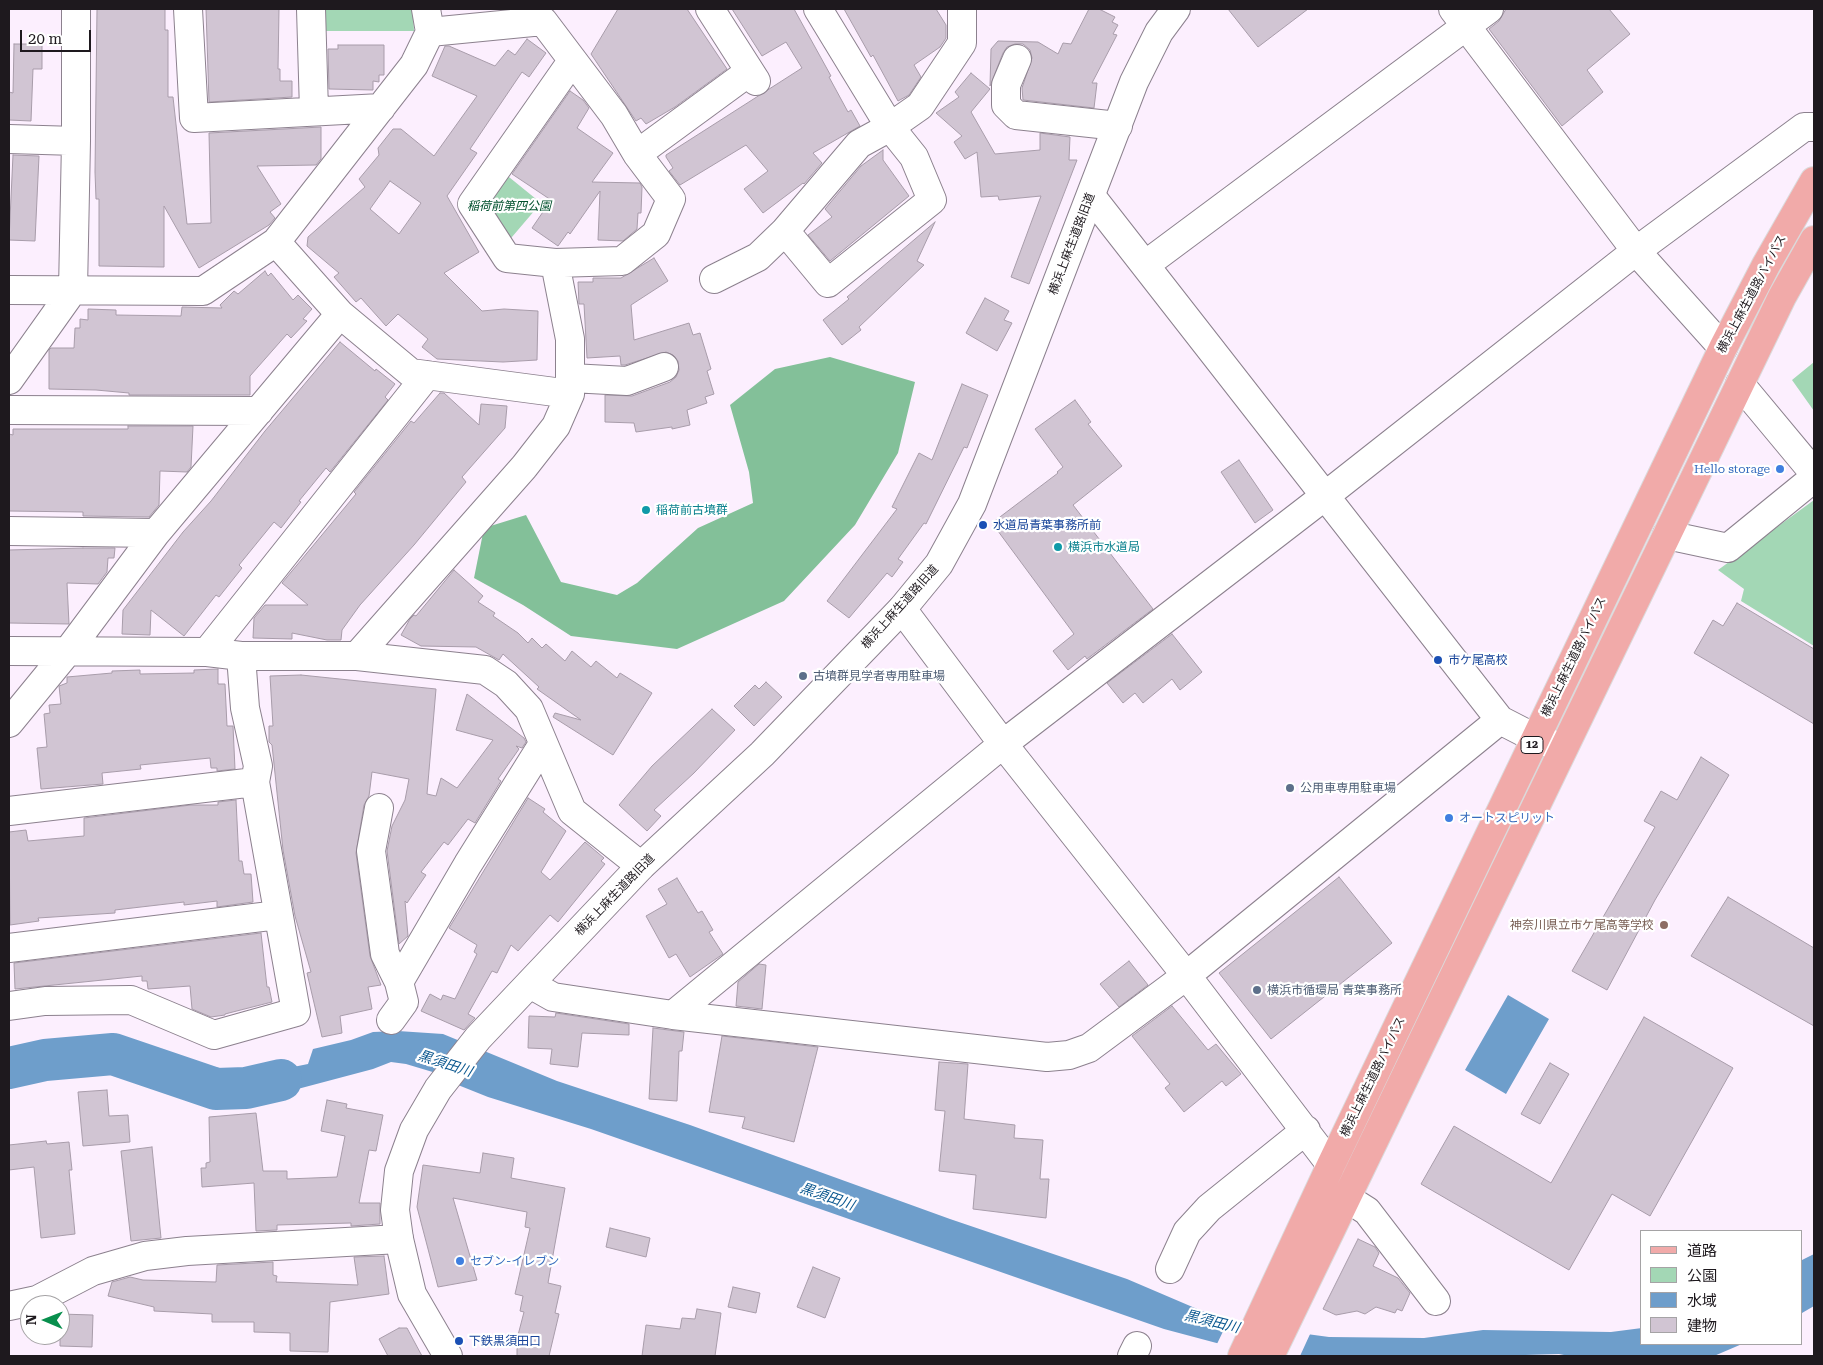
<!DOCTYPE html>
<meta charset="utf-8">
<style>
body{margin:0}
#map{position:relative;width:1823px;height:1365px;overflow:hidden;background:#fceffe;font-family:"Roboto Serif","Noto Sans JP",serif}
canvas{display:block}
.frame{position:absolute;inset:0;border:10px solid #1e191e;pointer-events:none}
.legend{position:absolute;left:1640px;top:1230px;width:162px;height:115px;box-sizing:border-box;background:#fff;border:1px solid #a5a3a5;margin:0;padding:6px 9px;list-style:none;font-size:15px;color:#1e191e}
.legend li{display:flex;align-items:center;gap:10px;height:25px}
.legend b{width:25px;border:1px solid #a5a3a5}
.north{position:absolute;left:20px;top:1295px;width:50px;height:50px;box-sizing:border-box;background:#fff;border:1px solid #a5a3a5;border-radius:50%;rotate:271deg;font-size:14px;font-weight:700;line-height:20px;text-align:center;color:#1e191e}
.north::after{content:'';display:block;margin:auto;width:18px;height:22px;background:#088f4d;clip-path:polygon(50% 0,100% 100%,50% 72%,0 100%)}
.scale{position:absolute;left:20px;top:30px;width:71px;height:22px;box-sizing:border-box;border:2px solid #1e191e;border-top:0;padding-left:6px;font-size:15px;line-height:18px;white-space:nowrap;color:#1e191e;-webkit-text-stroke:4px #fff;paint-order:stroke}
</style>
<div id="map">
<canvas width="1823" height="1365"></canvas>
<div class="frame"></div>
<ul class="legend">
<li><b style="height:6px;background:#f1aaa9"></b>道路</li>
<li><b style="height:14px;background:#a3d7b5"></b>公園</li>
<li><b style="height:14px;background:#6e9ecb"></b>水域</li>
<li><b style="height:14px;background:#d1c5d3"></b>建物</li>
</ul>
<div class="north">N</div>
<div class="scale">20 m</div>
</div>
<script>
const context = document.querySelector('canvas').getContext('2d');
context.lineJoin = 'round';
function fill(path, color) { context.fillStyle = color; context.fill(path, 'evenodd'); }
const shape = rows => new Path2D(rows.map(r => 'M' + r).join(''));
function strokePath(path, color, width, dash) { context.strokeStyle = color; context.lineWidth = width; context.lineCap = dash ? 'butt' : 'round'; context.setLineDash(dash || []); context.stroke(path); }
function label(font, color, halo, rows, align = 'center') {
  context.font = font + ' "Roboto Serif","Noto Sans JP",serif'; context.lineWidth = 4.5; context.setLineDash([]); context.textBaseline = 'middle'; context.strokeStyle = halo; context.fillStyle = color; for (const [text, x, y, turn = 0] of rows) {
    context.save(); context.translate(x, y); context.rotate((+turn || 0) * Math.PI / 180); context.textAlign = isNaN(turn) ? turn : align; if (halo) context.strokeText(text, 0, 0); context.fillText(text, 0, 0); context.restore();
  }
}
const green = shape([
 [318,9,413,9,414,31,318,31],
 [504,173,541,203,506,244,483,204],
 [1814,362,1814,411,1792,380],
 [1814,500,1814,646,1741,601,1744,589,1718,570]
]);
const forest = shape([
 [830,357,915,382,898,453,855,525,784,601,677,649,571,636,523,605,474,578,484,528,526,515,561,582,617,595,637,583,698,528,753,503,749,472,730,405,775,369]
]);
const water = shape([
 [1508,995,1549,1019,1506,1094,1465,1070],
 [398,1031,443,1034,557,1081,690,1125,950,1219,1127,1279,1223,1320,1262,1328,1329,1337,1424,1338,1483,1330,1611,1332,1642,1328,1642,1344,1742,1344,1714,1356,1569,1356,1559,1354,1492,1356,1290,1356,1254,1353,1164,1329,591,1129,488,1097,453,1083,436,1073,406,1064,391,1062,373,1069,275,1095,225,1100,224,1081,308,1064,313,1049,351,1040,373,1032],
 [1814,1254,1814,1306,1802,1313,1802,1260]
]);
const pier = shape([
 [1229,1319,1262,1326,1311,1332,1300,1356,1254,1355,1216,1346]
]);
const river = shape([
 [9,1068,45,1060,113,1054,216,1089,246,1088,281,1080]
]);
const building = shape([
 [97,9,165,9,165,30,168,30,168,97,173,97,187,224,211,223,209,133,321,127,321,159,316,165,257,166,281,204,270,212,275,218,269,225,199,268,164,206,164,267,99,266,99,199,96,199,95,172,97,9],
 [206,9,279,9,278,69,280,69,280,81,292,81,292,97,209,102,206,9],
 [618,9,687,9,727,69,675,107,646,124,641,118,636,121,591,54,618,9],
 [732,9,794,9,831,76,829,77,848,112,851,110,860,126,813,153,822,163,804,184,803,183,763,213,744,189,768,171,746,145,680,185,669,171,673,168,666,157,666,155,802,68,786,42,762,56,732,9],
 [844,9,936,9,946,25,946,38,940,47,914,65,921,77,909,95,898,101,873,55,871,57,844,9],
 [1089,9,1099,9,1115,17,1112,22,1118,25,1113,34,1117,35,1092,83,1097,83,1094,108,1023,100,1022,88,1032,58,1030,50,1023,44,1015,44,1007,47,1003,53,990,86,991,49,998,41,1038,42,1058,54,1063,43,1071,44,1089,9],
 [1228,9,1308,9,1258,47,1228,9],
 [1506,9,1609,9,1630,34,1587,70,1603,92,1562,126,1489,29,1499,21,1506,9],
 [527,39,546,53,529,77,522,72,470,149,477,153,447,196,479,252,444,273,482,311,504,309,538,311,537,360,503,362,437,359,422,347,428,339,398,314,386,326,361,298,356,302,334,277,339,273,307,246,308,237,365,187,359,179,379,155,378,148,393,129,401,129,434,156,477,96,432,76,445,46,449,46,495,66,508,50,515,55,527,39],
 [390,181,421,203,399,234,370,209,390,181],
 [14,44,42,44,42,69,33,69,31,121,9,120,9,92,13,93,14,44],
 [338,45,384,45,384,75,379,75,379,82,373,81,373,90,329,89,328,49,338,49,338,45],
 [971,73,990,89,971,112,995,154,1040,150,1040,133,1070,137,1069,160,1077,160,1029,284,1011,277,1041,196,999,200,998,196,981,197,977,152,965,159,954,142,962,136,936,113,959,97,955,92,971,73],
 [570,91,583,100,589,108,577,128,613,153,592,182,640,183,642,187,641,213,638,213,637,229,623,241,598,240,600,191,570,234,568,232,558,246,532,228,551,200,512,174,570,91],
 [883,150,883,160,909,196,830,261,808,235,832,217,825,209,861,166,883,150],
 [13,155,39,156,35,241,9,240,13,155],
 [935,222,917,261,924,265,859,327,861,330,842,345,823,320,849,299,847,297,935,222],
 [654,258,668,281,631,305,634,340,689,323,693,335,700,333,711,369,707,371,714,394,705,397,707,403,687,410,690,425,672,429,672,427,636,432,634,423,605,422,605,395,632,396,670,382,676,377,679,370,678,361,673,355,666,352,625,365,621,365,620,356,587,358,584,304,579,304,578,282,593,282,593,278,621,278,654,258],
 [265,271,268,276,271,273,293,300,298,295,312,309,303,319,307,321,291,338,287,334,250,376,250,395,129,395,129,393,96,390,49,389,49,350,51,348,74,348,75,328,80,328,80,319,88,320,88,309,116,310,116,315,181,316,182,307,222,308,220,305,234,291,238,294,265,271],
 [985,298,1009,311,1004,320,1012,323,997,351,966,333,985,298],
 [340,342,375,371,376,369,395,384,385,397,388,400,330,472,326,468,299,501,301,502,281,528,274,522,239,565,242,568,219,597,216,595,184,636,151,610,150,635,122,634,123,610,183,532,211,501,265,431,340,342],
 [962,384,988,395,967,448,964,447,926,524,924,523,898,559,903,562,892,577,887,573,849,618,827,601,897,509,892,507,919,453,932,460,962,384],
 [440,393,444,393,479,425,481,404,507,406,505,428,462,477,466,482,414,545,360,605,342,630,341,640,327,640,292,633,292,639,253,638,254,618,265,605,308,605,282,583,356,494,354,492,411,421,414,423,440,393],
 [1075,400,1091,422,1088,424,1122,466,1073,505,1153,609,1087,659,1085,656,1068,670,1053,651,1074,634,992,523,1058,473,1057,472,1063,467,1035,429,1075,400],
 [128,426,193,426,191,467,187,472,160,471,159,505,149,517,83,516,83,512,9,511,9,434,13,435,13,429,128,429,128,426],
 [1239,460,1273,510,1255,523,1221,472,1239,460],
 [83,548,115,548,114,558,108,558,107,572,98,584,67,583,69,624,9,623,9,550,83,548],
 [454,570,483,596,478,602,495,613,493,616,518,633,528,643,532,638,542,648,546,644,565,661,572,651,591,667,596,661,617,678,620,673,652,693,613,755,553,717,555,713,581,720,537,689,539,687,503,654,499,660,476,647,421,646,401,635,410,619,414,615,416,616,454,570],
 [1737,603,1814,649,1814,724,1694,653,1713,620,1723,626,1737,603],
 [1172,634,1202,672,1180,690,1172,679,1143,703,1135,693,1123,703,1107,683,1172,634],
 [218,669,218,684,225,684,227,726,233,726,235,769,217,771,217,768,211,768,210,758,140,765,141,769,102,773,103,784,41,789,37,748,47,747,44,714,50,713,49,705,61,704,59,686,67,683,67,677,112,673,112,671,140,670,140,674,194,673,194,670,218,669],
 [301,675,436,689,427,794,436,796,441,778,457,788,493,740,456,730,467,694,524,738,526,742,522,748,516,746,519,749,498,779,501,781,475,823,468,819,448,845,444,842,421,872,426,875,407,903,405,901,408,936,399,944,387,851,392,826,405,800,409,779,372,772,369,796,364,805,356,853,370,956,381,985,368,987,372,1009,340,1016,342,1033,322,1037,307,973,311,972,295,916,283,850,272,745,269,742,269,726,273,726,270,676,301,675],
 [766,682,782,697,754,726,734,706,755,685,759,689,766,682],
 [712,709,735,730,694,773,654,810,661,816,647,831,619,805,652,766,712,709],
 [1701,757,1729,775,1655,900,1607,990,1572,971,1655,827,1644,821,1661,791,1677,800,1701,757],
 [528,798,545,809,543,812,566,831,541,872,550,880,585,842,604,858,601,861,605,864,558,922,550,915,518,951,511,945,497,973,492,971,468,1014,475,1018,464,1030,421,1011,430,994,441,1000,443,995,455,999,477,954,474,952,477,945,449,928,528,798],
 [236,800,239,861,242,861,244,874,251,874,253,902,217,907,217,901,184,905,184,902,115,910,115,913,38,918,39,921,10,925,9,832,26,830,28,841,84,836,84,818,191,805,218,805,218,802,236,800],
 [1339,877,1392,943,1271,1039,1219,973,1339,877],
 [677,878,698,913,702,911,713,930,709,932,723,954,690,977,676,954,669,958,646,916,667,904,658,889,677,878],
 [1728,897,1814,948,1814,1026,1691,956,1728,897],
 [261,933,267,987,269,987,272,1002,225,1014,225,1015,211,1017,192,1009,190,986,148,989,147,981,142,981,142,976,15,989,14,963,261,933],
 [1129,961,1148,985,1119,1007,1100,984,1129,961],
 [759,964,766,965,762,1009,736,1006,738,982,759,964],
 [1172,1006,1208,1050,1216,1044,1241,1074,1226,1086,1222,1081,1184,1112,1165,1088,1170,1084,1132,1036,1172,1006],
 [556,1013,629,1024,629,1035,582,1033,578,1067,550,1064,552,1049,528,1048,529,1016,555,1017,556,1013],
 [1644,1017,1733,1068,1650,1216,1612,1194,1569,1270,1421,1184,1454,1126,1551,1183,1644,1017],
 [653,1028,684,1032,682,1051,679,1051,677,1101,649,1099,653,1028],
 [722,1036,818,1047,794,1142,742,1128,745,1117,709,1112,722,1036],
 [939,1062,968,1064,964,1119,1015,1125,1014,1138,1043,1140,1040,1179,1049,1179,1046,1218,973,1209,976,1175,939,1171,945,1111,935,1110,939,1062],
 [1550,1063,1569,1074,1540,1124,1521,1114,1550,1063],
 [107,1090,109,1116,128,1115,130,1142,83,1146,78,1092,107,1090],
 [327,1100,347,1104,346,1108,383,1115,376,1151,369,1150,359,1203,380,1203,380,1224,351,1226,351,1223,277,1225,277,1230,256,1231,254,1183,202,1187,201,1168,206,1168,206,1163,210,1162,209,1117,256,1113,263,1171,287,1171,287,1179,337,1177,345,1136,321,1131,327,1100],
 [46,1141,47,1144,69,1142,72,1170,69,1170,75,1234,41,1238,34,1167,9,1170,9,1145,46,1141],
 [152,1147,161,1238,131,1241,121,1151,152,1147],
 [483,1153,514,1158,511,1178,565,1188,548,1283,561,1286,555,1313,559,1314,549,1356,517,1356,517,1339,524,1312,520,1311,523,1296,515,1294,530,1228,525,1227,527,1212,453,1198,477,1280,438,1287,417,1207,423,1165,480,1173,483,1153],
 [610,1228,650,1238,646,1257,606,1247,610,1228],
 [1358,1239,1375,1247,1379,1253,1373,1266,1398,1278,1410,1293,1402,1311,1397,1309,1395,1313,1376,1307,1365,1314,1357,1311,1336,1315,1323,1309,1358,1239],
 [384,1256,389,1294,330,1302,328,1352,290,1351,290,1333,254,1332,254,1322,212,1322,212,1314,154,1311,154,1307,108,1296,112,1282,130,1277,143,1280,216,1282,217,1265,273,1262,273,1275,277,1276,276,1282,358,1285,354,1257,384,1256],
 [813,1267,840,1278,825,1318,797,1307,813,1267],
 [733,1287,760,1293,756,1313,728,1307,733,1287],
 [697,1309,721,1313,715,1356,642,1356,646,1325,680,1329,682,1318,695,1319,697,1309],
 [60,1314,93,1315,92,1347,60,1346,60,1314],
 [399,1328,407,1328,422,1356,388,1356,379,1339,399,1328]
]);
const minor = shape([
 [188,9,194,118,381,108],
 [311,9,314,111],
 [426,9,430,32,543,21,614,115,637,154,671,199,656,234,622,261,555,263,507,258,472,204,572,61],
 [710,9,756,81],
 [818,9,890,127,914,157,932,200,828,283,785,231,859,144,890,127,920,106,962,43,962,9],
 [1453,9,1636,251,1723,348],
 [1017,59,1006,85,1006,105,1016,115,1118,126],
 [9,139,76,141],
 [637,154,749,72],
 [1091,196,1500,720,1535,738,1563,748],
 [276,242,340,314,411,373,570,394,570,339,555,263],
 [1145,265,1489,9],
 [714,279,758,257,785,231],
 [9,290,203,291,276,242,414,65,430,32],
 [571,378,627,381,664,367],
 [9,380,73,290,76,141,76,9],
 [1740,384,1814,473],
 [9,410,259,411],
 [9,531,156,533],
 [1667,535,1728,548,1814,478],
 [902,609,1003,744,1196,988,1331,1165],
 [9,651,207,652,241,656,357,656,485,670,506,684,529,709,572,811,641,866],
 [207,652,427,375],
 [357,656,524,467,556,426,570,394],
 [9,723,68,651,156,533,340,314],
 [379,808,371,851,385,954,399,982,404,1002,391,1020],
 [9,811,255,782],
 [9,948,278,915],
 [399,982,468,864,543,744],
 [530,984,553,997,673,1015,1047,1057,1069,1055,1089,1048,1186,976,1500,720],
 [9,1006,45,1001,131,1000,214,1035,296,1012,255,782,258,766,245,708,241,656],
 [673,1015,1003,744,1325,496,1636,251,1804,127,1814,127],
 [1345,1197,1367,1211,1436,1301],
 [1170,1269,1187,1232,1209,1208,1306,1130],
 [9,1306,37,1300,93,1271,145,1256,187,1251,399,1239],
 [1132,1356,1137,1346]
]);
const tertiary = shape([
 [448,1356,412,1294,399,1239,395,1210,399,1171,414,1130,438,1089,478,1038,641,866,762,754,902,609,939,564,972,504,1134,82,1159,32,1176,9]
]);
const primary = shape([
 [1242,1356,1331,1165,1723,348,1766,265,1814,181],
 [1270,1356,1782,297,1814,240]
]);
const markers = [
 [1780,469,5,"#3f7fe0"],
 [646,510,5,"#0f9aa8"],
 [983,525,5,"#1a4fb4"],
 [1058,547,5,"#0f9aa8"],
 [1438,660,5,"#1a4fb4"],
 [803,676,5,"#5c6f8a"],
 [1290,788,5,"#5c6f8a"],
 [1449,818,5,"#3f7fe0"],
 [1664,925,5,"#8d6e63"],
 [1257,990,5,"#5c6f8a"],
 [460,1261,5,"#3f7fe0"],
 [459,1341,5,"#1a4fb4"]
];
const shields = [
 [1532,745,22]
];
const shieldNames = [
 ["12",1532,745]
];
const parkNames = [
 ["稲荷前第四公園",509,206]
];
const streetNames = [
 ["横浜上麻生道路旧道",1072,244,-69],
 ["横浜上麻生道路バイパス",1752,294,-62],
 ["横浜上麻生道路旧道",900,607,-48],
 ["横浜上麻生道路バイパス",1574,657,-64],
 ["横浜上麻生道路旧道",615,895,-46],
 ["横浜上麻生道路バイパス",1373,1077,-64]
];
const shopNames = [
 ["Hello storage",1770,469,"right"],
 ["オートスピリット",1459,818],
 ["セブン-イレブン",470,1261]
];
const cultureNames = [
 ["稲荷前古墳群",656,510],
 ["横浜市水道局",1068,547]
];
const transitNames = [
 ["水道局青葉事務所前",993,525],
 ["市ケ尾高校",1448,660],
 ["下鉄黒須田口",469,1341]
];
const serviceNames = [
 ["古墳群見学者専用駐車場",813,676],
 ["公用車専用駐車場",1300,788],
 ["横浜市循環局 青葉事務所",1267,990]
];
const educationNames = [
 ["神奈川県立市ケ尾高等学校",1654,925]
];
const waterNames = [
 ["黒須田川",445,1064,18],
 ["黒須田川",827,1197,19],
 ["黒須田川",1212,1322,14]
];
fill(green, '#a3d7b5');
fill(forest, '#83c099');
fill(water, '#6e9ecb');
fill(pier, '#fceffe');
strokePath(river, '#6e9ecb', 42);
fill(building, '#d1c5d3');
strokePath(building, '#a89caa', 1);
strokePath(minor, '#8c818e', 30);
strokePath(tertiary, '#8c818e', 30);
strokePath(primary, '#dbdadb', 30);
strokePath(minor, '#fff', 28);
strokePath(tertiary, '#fff', 28);
strokePath(primary, '#f1aaa9', 28);
for (const [x, y, r, color] of markers) { const dot = new Path2D(); dot.arc(x, y, r, 0, 2 * Math.PI); context.fillStyle = color; context.fill(dot); strokePath(dot, '#fff', 2); }
for (const [x, y, w] of shields) { const box = new Path2D(); box.roundRect(x - w / 2, y - 8.5, w, 17, 4); context.fillStyle = '#fff'; context.fill(box); strokePath(box, '#1e191e', 1); }
label('bold 11px', '#1e191e', null, shieldNames);
label('italic 12px', '#01502d', '#fff', parkNames);
label('12px', '#1e191e', '#fff', streetNames);
label('12px', '#366cbe', '#fff', shopNames, 'left');
label('12px', '#0d838f', '#fff', cultureNames, 'left');
label('12px', '#164399', '#fff', transitNames, 'left');
label('12px', '#4e5e75', '#fff', serviceNames, 'left');
label('12px', '#785e54', '#fff', educationNames, 'right');
label('italic 14px', '#0a578f', '#fff', waterNames);
</script>
